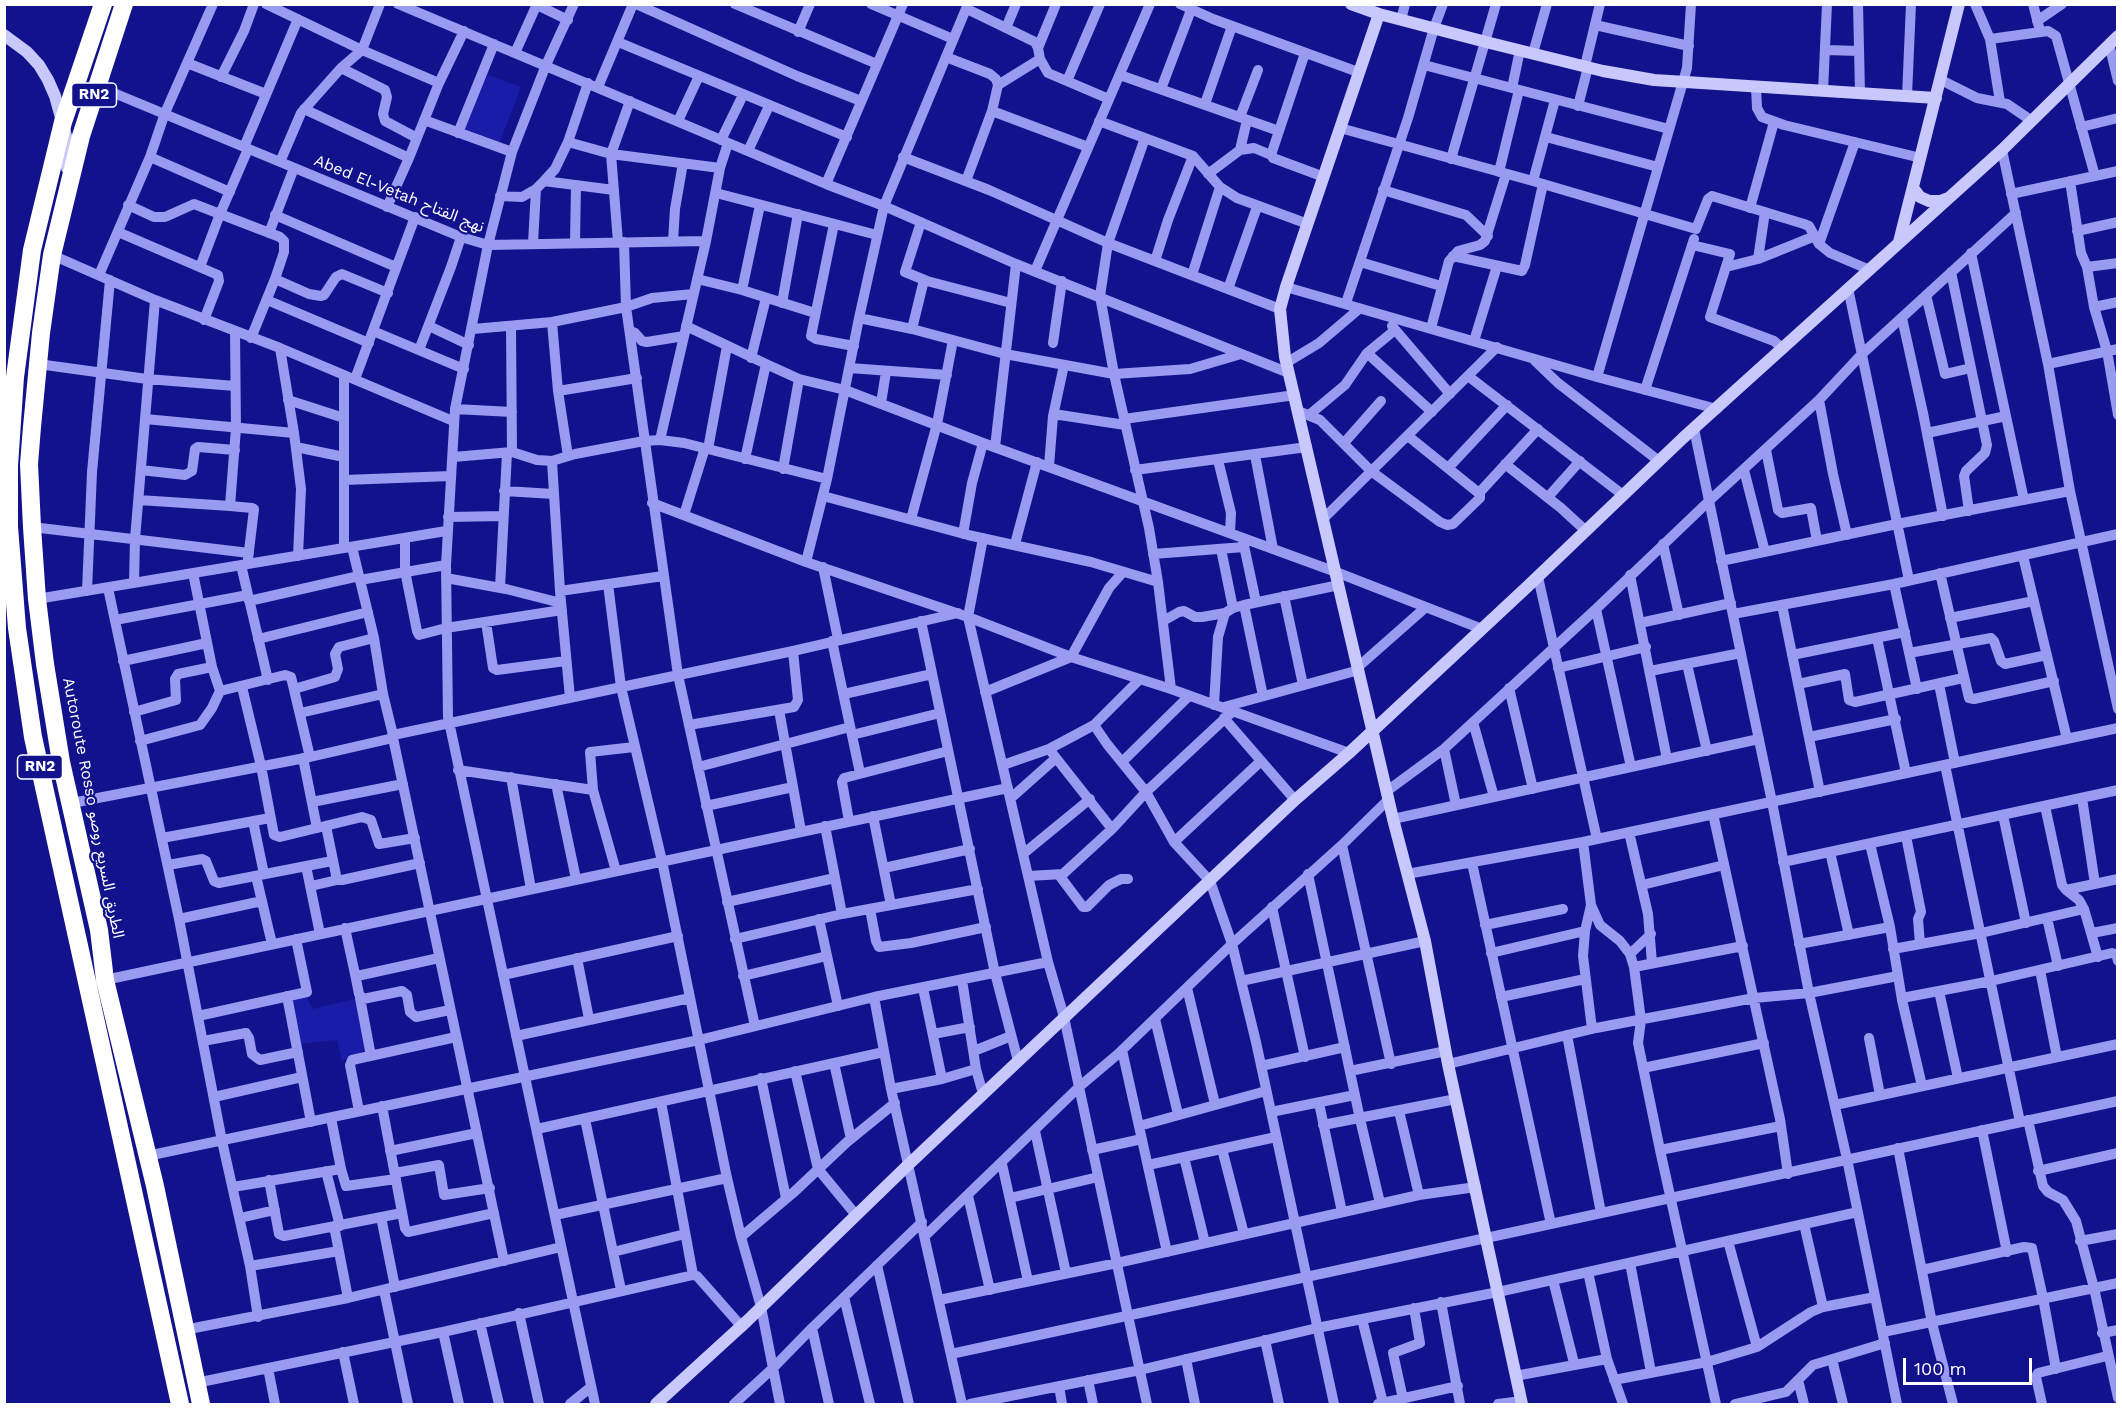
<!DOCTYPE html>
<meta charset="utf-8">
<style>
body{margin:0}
#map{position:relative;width:2122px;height:1409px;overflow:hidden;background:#12138c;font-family:"Work Sans",sans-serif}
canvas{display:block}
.frame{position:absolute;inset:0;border:6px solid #fff;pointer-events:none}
.scale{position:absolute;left:1903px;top:1358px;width:129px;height:27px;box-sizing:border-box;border:3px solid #fff;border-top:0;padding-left:8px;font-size:18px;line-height:21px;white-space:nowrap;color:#fff;-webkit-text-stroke:4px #12138c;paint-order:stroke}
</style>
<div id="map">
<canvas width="2122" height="1409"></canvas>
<div class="frame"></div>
<div class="scale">100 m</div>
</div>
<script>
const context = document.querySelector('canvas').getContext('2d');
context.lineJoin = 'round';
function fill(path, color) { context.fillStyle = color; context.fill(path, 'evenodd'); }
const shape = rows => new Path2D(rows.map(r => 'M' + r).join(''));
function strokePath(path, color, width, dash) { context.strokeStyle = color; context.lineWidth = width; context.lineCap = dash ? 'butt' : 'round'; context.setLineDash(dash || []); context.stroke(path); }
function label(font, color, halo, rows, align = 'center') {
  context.font = font + ' "Work Sans","Noto Sans Arabic",sans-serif'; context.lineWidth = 4.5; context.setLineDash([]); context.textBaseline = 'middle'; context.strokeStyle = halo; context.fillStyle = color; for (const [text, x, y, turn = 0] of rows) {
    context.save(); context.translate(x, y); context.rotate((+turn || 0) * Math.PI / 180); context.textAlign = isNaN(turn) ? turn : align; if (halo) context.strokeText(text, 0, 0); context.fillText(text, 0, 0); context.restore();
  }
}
const green = shape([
 [485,74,521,87,499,144,463,131],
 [306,996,313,1009,355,999,366,1051,342,1061,337,1040,299,1044,292,999]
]);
const street = shape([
 [266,4,362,50,439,83],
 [398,4,826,184,884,206,1016,264,1289,373],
 [535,4,568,20],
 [574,4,546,65,512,152,488,245,455,409,446,565,448,717,595,1404],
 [636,4,797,76,861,101],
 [735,4,877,64],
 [871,4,953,39],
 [1180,4,1213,19,1358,72],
 [1858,4,1860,93],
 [1975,4,1990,39,2000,102],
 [2033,4,2039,27],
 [967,9,1035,42,1038,48,1040,59,1048,73,1109,99],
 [1401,20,1405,4],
 [2037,21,2062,4],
 [1595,25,1689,46],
 [1006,28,1016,4],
 [798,32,810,4],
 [1990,39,2048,31,2056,36,2095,176],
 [618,42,847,137],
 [2109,44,2118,81],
 [1038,48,1056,4],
 [1826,50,1859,51],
 [515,53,537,4],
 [1533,53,1547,4],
 [946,57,990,74,996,79,998,85,992,111,966,181],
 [187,63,266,94],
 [1424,65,1669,129],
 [1585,66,1600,4],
 [341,68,385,90,387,97,383,114,385,121,417,138],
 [1120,75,1279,131],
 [221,77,244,31,254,4],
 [1941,80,1977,98,2007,104,2032,121],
 [1067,81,1100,4],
 [588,83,568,142,611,154,720,168],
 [998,85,1040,59],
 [97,86,461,237,488,245,706,241],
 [598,87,633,4],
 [1756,87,1757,108,1762,117,1784,125,1921,158],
 [1512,88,1520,50],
 [1161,89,1191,10],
 [1823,91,1827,4],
 [1907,96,1911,4],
 [1205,104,1232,26],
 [1578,106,1588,67],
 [304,109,409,158],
 [992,111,1088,147],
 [1240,117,1258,70],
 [424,120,512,152],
 [678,121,699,76],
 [1099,121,1193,156,1220,187,1237,198,1308,224],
 [2081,127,2118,118],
 [1340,128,1533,181,1696,229,1708,199,1712,196,1804,224,1809,226,1819,244,1830,253,1870,270],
 [458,133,494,44],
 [1546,137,1658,167],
 [1145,138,1108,243,1100,296,1114,374,1149,528,1158,582,1171,689],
 [721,140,743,95],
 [244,147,298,19],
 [1240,150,1247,120],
 [2002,150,2048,364,2070,491,2118,709],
 [748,151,769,106],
 [1271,155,1305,53],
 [150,157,230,192],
 [903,157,989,190,1108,243,1280,309],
 [1451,159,1496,4],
 [280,162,301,113,341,68,362,50,380,4],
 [1499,172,1519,90],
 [1208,174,1240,150,1254,148,1271,155,1273,158,1324,177],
 [544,181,555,169,568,142],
 [1533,181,1555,100],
 [2070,181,2081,253,2087,267,2094,307,2107,351,2118,415],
 [826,184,903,4],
 [1383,190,1466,215,1488,236],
 [716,193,877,235],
 [2011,194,2118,171],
 [500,196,522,197,536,189],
 [128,205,154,217,165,217,194,204,220,214,248,149],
 [387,207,409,158,439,83,464,31],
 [1750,208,1774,122],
 [275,215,396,267],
 [921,222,905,272,927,281],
 [834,224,811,336,816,339,854,346],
 [2077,231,2118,222],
 [118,232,218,275,219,281,204,320],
 [269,233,294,168],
 [673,241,675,209,683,163],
 [575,242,576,186],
 [618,242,611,154,630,101],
 [624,242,626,307,678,675,755,1026],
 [533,243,536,189,544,181,614,190],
 [1819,244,1855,142],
 [1692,245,1730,254,1710,317,1774,341,1783,349],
 [1971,253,2024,500],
 [52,255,155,300,280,348,453,421],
 [1453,256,1522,271,1525,265,1543,184],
 [1758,259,1765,212],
 [1155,261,1168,220,1193,156],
 [1360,262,1441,286],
 [200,267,220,214,280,237,284,241,284,252,275,279,251,338],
 [1726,267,1758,259,1815,236],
 [2087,267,2118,263],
 [1035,271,1150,4],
 [1951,272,1987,445,1985,453,1966,471,1964,476,1969,511],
 [99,275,150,157,165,113,213,4],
 [1192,275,1220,187],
 [275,279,309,294,321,296,324,295,336,277,342,274,388,293],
 [697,279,742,290,815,313],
 [1286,287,1597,377,1717,409],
 [1848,288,1909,580],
 [1228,289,1257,207],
 [742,290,760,205],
 [1926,295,1945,374,1971,368],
 [267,300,369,343],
 [782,303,798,214],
 [1346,303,1408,118,1434,28,1443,4],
 [2094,307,2118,302],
 [859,318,912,329,1005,354,1114,374,1190,369,1241,354],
 [1902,318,1923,413,1943,516],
 [552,322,558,391,568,456],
 [429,326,469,345],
 [511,326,512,452],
 [686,326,766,364],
 [1392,326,1450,394],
 [1431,328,1449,261,1458,251,1480,245,1485,241,1506,174],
 [473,329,552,322,626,307,652,298,693,294],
 [912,329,923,284,927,281,1011,303],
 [373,331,464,369],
 [630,331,635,333,642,341,647,342,684,336],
 [1474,341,1497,266],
 [1053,343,1062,281],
 [419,350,451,267,461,237],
 [1367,353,1432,412],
 [751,358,766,298],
 [1535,361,1558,383,1659,461],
 [1286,363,1319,343,1359,309],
 [38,364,147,379,235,386],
 [2048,364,2118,349],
 [849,368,947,375],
 [1468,376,1623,495],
 [1597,377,1687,68,1691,4],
 [355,379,415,217],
 [1645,390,1694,239],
 [558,391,637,378],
 [288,400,344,418],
 [1819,400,1833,474,1847,535],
 [881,403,886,372],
 [455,409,512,412],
 [1298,411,1320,420,1371,471,1440,522,1447,525,1453,524,1480,498,1480,494,1408,436],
 [1309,415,1345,385,1367,353,1395,330],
 [1053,416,1064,365],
 [145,419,294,433,280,348],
 [1124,419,1295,395],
 [1694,429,1772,802,1809,993,1847,1159,1897,1404],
 [294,433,301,489,298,556],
 [1927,433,2006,416],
 [660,440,706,241,720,168,728,143],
 [1344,443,1381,401],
 [296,447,344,457],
 [995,447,1016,264],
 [708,449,727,346],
 [1766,450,1778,510,1782,513,1811,508,1817,541],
 [1255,455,1273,549],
 [453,457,512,452,537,460,552,461,575,454,644,441,660,440,684,443,827,479],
 [745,459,766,364,799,379,845,390,983,443,1336,572,1482,629],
 [1218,460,1231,513,1230,532],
 [552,461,560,591,570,698],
 [1505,464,1561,508,1586,531],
 [1049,466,1053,416,1060,415,1125,425],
 [1448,468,1507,405],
 [783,469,799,379],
 [141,470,185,475,192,471,195,449,198,447,235,450],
 [1135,470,1307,447],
 [1744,470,1765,552],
 [344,480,451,476],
 [504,491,554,494],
 [1479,493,1538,429],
 [823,496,968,535,1091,562,1158,582],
 [1548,497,1580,461],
 [139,500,230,506,236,428,235,332],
 [652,503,806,562,968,617,1071,657,1171,689,1349,753],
 [230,506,252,508,254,509,248,559],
 [684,515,705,448],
 [448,517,503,516],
 [1324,518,1497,347],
 [911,519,937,424,953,340],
 [32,527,249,553],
 [963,534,972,483,983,443],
 [405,538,405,571,417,631,419,635,446,628,562,610],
 [983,538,968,617,1048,962,1064,1017,1147,1404],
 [1243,541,1256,602],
 [1015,544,1037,462],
 [1663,544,1679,615],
 [352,547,374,638,383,694,393,735],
 [344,548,344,375],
 [1221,549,1233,608],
 [1153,554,1244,547],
 [2023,556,2067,739],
 [1721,561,1897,524,2070,491],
 [806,562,827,479,859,318,884,206,968,4],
 [241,565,268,680],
 [823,567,838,639],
 [193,573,212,667,220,691,285,675,291,677,310,757],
 [1940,573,1969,698,1974,699,2054,681],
 [1630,575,1667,759],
 [1538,577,1597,839],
 [446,578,506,589,561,603],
 [360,580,446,565],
 [134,583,135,539,155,300],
 [608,584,621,687,662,861,727,1178,741,1237,761,1307,780,1404],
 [1894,584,1917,689],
 [108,588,179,919,222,1141,250,1266,258,1317],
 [500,588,507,453],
 [87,591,92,472,110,280],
 [560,591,663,576],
 [1284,596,1303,685],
 [37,599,446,531],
 [249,601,359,576],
 [1244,605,1263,696],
 [1782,605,1820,792],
 [1596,609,1631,767],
 [1733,614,1894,584,2118,534],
 [1950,618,2034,601],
 [115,620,248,595],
 [921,621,995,973,1018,1061],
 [1163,621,1179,612,1184,611,1195,617,1202,617,1225,613],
 [486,622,493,668,497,670,566,661],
 [1640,623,1731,603],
 [1877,638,1906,773],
 [258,639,368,612],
 [832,641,860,773],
 [1909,653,1991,638,1994,641,2001,661,2005,664,2047,655],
 [1792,655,1905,632],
 [123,661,207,643],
 [1687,664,1707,751],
 [1358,667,1426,607],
 [1558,668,1646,647],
 [1650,671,1741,653],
 [1798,684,1845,674,1849,700,1855,702,1963,678],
 [1939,684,1955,763],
 [242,687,261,766,274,835,280,837,362,817,371,820,379,844,415,838],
 [1509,688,1533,789],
 [294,689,335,677,338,669,335,654,339,647,374,638],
 [985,692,1071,657,1109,588,1123,572],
 [844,694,932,674],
 [1214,705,1218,637,1225,613,1233,608,1244,605,1339,585],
 [1224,707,1359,670],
 [779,710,801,831],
 [134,712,176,700,175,679,178,674,212,667],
 [300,713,383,694],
 [1224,718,1295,800],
 [1473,722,1494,797],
 [689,725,794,707,798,700,793,651],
 [1094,725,1107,744,1146,792,1174,842,1210,881,1232,944,1256,1042,1334,1404],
 [852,735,940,713],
 [1809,737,1896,719],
 [393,738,504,1261],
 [140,741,200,725,212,708,220,691],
 [1444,749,1456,805],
 [303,758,317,828],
 [1122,762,1189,696],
 [1003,765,1049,749,1094,725,1140,679],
 [1945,765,2020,1122],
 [698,767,850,727],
 [458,770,593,790,616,871],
 [511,777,531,889],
 [556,784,576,879],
 [593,790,590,752,634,747],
 [1387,791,1444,749,1596,609,1709,501,1819,400,1862,354,2016,213],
 [1011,798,1056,758],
 [2082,798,2095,884],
 [312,802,403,784],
 [72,803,310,757,393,738,393,735,793,651,958,613],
 [706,806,793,787],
 [2045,806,2062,885,2066,890,2079,900,2084,909,2098,957],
 [1713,814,1780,1119,1788,1174],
 [2003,815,2026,923],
 [873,816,891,905],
 [1393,819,1759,739],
 [253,821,264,874],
 [849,821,842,782,844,778,948,751],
 [326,826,337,880,342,880,420,863],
 [825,826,842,914],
 [1112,829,1146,792,1233,711],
 [1629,832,1648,914,1652,963],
 [1906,836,1921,912,1918,919,1920,944],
 [162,838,270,818],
 [1174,842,1261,761],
 [1583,842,1591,905,1585,931,1583,956,1592,1029],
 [1870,844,1890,927,1902,1000,1922,1086],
 [1342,845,1391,1064],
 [1830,852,1849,935],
 [1023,854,1090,799],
 [1783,862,2118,790],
 [1472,863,1551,1224],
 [168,865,202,859,206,861,214,881,219,883,332,861],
 [306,866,320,934],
 [884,868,970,849],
 [1308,874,1360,1119,1380,1203],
 [1407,874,1583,842,2118,728],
 [1059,875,1083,907,1087,907,1109,885,1121,879,1128,879],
 [256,876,272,944],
 [1028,876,1063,874,1112,829,1049,749],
 [1642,885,1724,865],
 [311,886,337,880],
 [2066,890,2118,879],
 [727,902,835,878],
 [1591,905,1600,925,1620,941,1630,954,1634,967,1641,1020,1638,1043,1660,1150,1716,1404],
 [1272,907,1305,1057],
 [870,909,876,941,879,947,911,943,986,927],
 [2047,918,2058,966],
 [179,919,262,901],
 [819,919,838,1006],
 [1485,925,1563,909],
 [345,928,355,974,357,976,439,958],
 [2092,933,2118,928],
 [735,939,842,914,978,889],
 [1799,944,1890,927],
 [1893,949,1981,933,2084,909],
 [1491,953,1585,931],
 [1630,954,1651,934],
 [577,958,589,1019],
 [1634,967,1743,946],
 [2040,970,2057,1057],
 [355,974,359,994,363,999,402,991,407,995,410,1012,416,1017,450,1010],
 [503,975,678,936],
 [743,976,827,956],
 [105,980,1008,788],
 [1241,981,1425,941],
 [923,988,942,1079],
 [1187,988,1215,1104],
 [1939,991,1958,1078],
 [287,996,311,1122],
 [874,997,891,1089,962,1404],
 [1501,997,1585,979],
 [360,998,371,1056],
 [1902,998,1991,981,2112,953,2116,954,2118,961],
 [198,1016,307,992,296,939],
 [1155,1019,1178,1114],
 [933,1034,970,1027],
 [1567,1035,1601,1213],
 [516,1036,690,998],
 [1869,1038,1880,1095],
 [203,1041,246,1033,249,1038,252,1054,260,1060,298,1052],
 [1122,1050,1167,1252],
 [974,1051,1011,1036],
 [834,1063,851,1139],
 [1448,1064,1596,1028,1754,998,1809,993,1898,976],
 [1261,1066,1345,1047],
 [1643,1068,1764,1043],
 [976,1069,983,1094],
 [795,1071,818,1169,856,1215],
 [1350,1071,1446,1051],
 [761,1078,786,1198],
 [891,1089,942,1079,976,1069,962,980],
 [214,1097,302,1077],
 [661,1102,693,1275],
 [1319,1103,1342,1212],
 [1835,1105,2118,1044],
 [382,1106,405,1228,408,1232,494,1213],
 [359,1111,350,1065,352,1060,456,1037],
 [1399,1111,1419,1195],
 [1271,1112,1355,1095],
 [585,1119,621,1290],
 [2028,1120,2043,1186,2048,1192,2063,1200,2076,1221,2094,1288,2118,1398],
 [1323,1125,1456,1099],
 [1139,1126,1266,1091],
 [537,1129,884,1052],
 [1982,1130,2007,1252],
 [1035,1131,1066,1273],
 [1898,1148,1932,1323,1953,1404],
 [1222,1149,1244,1234],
 [1092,1150,1142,1139],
 [1660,1150,1781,1126],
 [390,1151,477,1133],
 [147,1156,699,1040,874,997,1048,962],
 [1184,1157,1205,1243],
 [1002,1164,1028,1281],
 [1148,1165,1276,1137],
 [341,1169,346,1186,396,1179],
 [326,1171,340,1226],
 [2038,1171,2118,1153],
 [395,1173,439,1165,444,1195,490,1188],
 [269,1180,279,1234,284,1236,402,1213],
 [233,1187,341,1169,331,1118],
 [968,1196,990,1290],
 [1010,1198,1098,1177],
 [555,1215,727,1178],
 [381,1217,395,1287],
 [240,1218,275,1210],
 [1804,1224,1823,1307],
 [334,1226,348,1298],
 [925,1236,1079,1087,1118,1054,1232,944,1342,845,1389,799],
 [741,1237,793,1193,847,1142,895,1103],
 [1728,1241,1757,1347],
 [2080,1241,2118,1234],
 [613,1252,685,1234],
 [1630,1263,1651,1372],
 [877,1265,909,1404],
 [250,1266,339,1251],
 [1922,1270,2024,1247,2032,1248,2043,1298,2056,1369],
 [1588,1272,1607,1359,1623,1404],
 [1553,1280,1574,1363],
 [384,1290,408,1404],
 [844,1297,870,1404],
 [939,1300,1117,1263,1419,1195,1476,1187],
 [1441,1302,1460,1404],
 [519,1313,539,1404],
 [1362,1319,1383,1403],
 [480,1323,499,1404],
 [812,1328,829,1404],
 [184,1330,348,1298,561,1247],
 [443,1332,459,1404],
 [1883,1332,2118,1283],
 [2102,1333,2118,1330],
 [1265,1340,1279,1404],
 [343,1352,354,1404],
 [951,1354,2118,1101],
 [1186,1359,1195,1404],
 [1832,1359,1843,1404],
 [268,1368,275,1404],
 [1515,1376,1607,1359],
 [1088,1380,1093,1404],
 [1614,1380,1707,1362,1757,1347,1811,1312,1823,1307,1875,1297],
 [1798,1380,1804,1404],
 [196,1383,443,1332,693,1275,697,1276,742,1327],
 [1059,1386,1062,1404],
 [1403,1399,1393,1353,1420,1343,1414,1308],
 [570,1404,591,1387],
 [734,1404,772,1369,812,1328,922,1222],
 [970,1404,1140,1370,1317,1328,1498,1292,1858,1212],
 [1378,1404,1458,1386],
 [1498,1404,1521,1401],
 [1735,1404,1786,1392,1813,1365,1885,1343],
 [2042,1404,2036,1377,2038,1373,2107,1356]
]);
const secondary = shape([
 [1351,4,1379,14,1486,42,1603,71,1654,80,1936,98],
 [1379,14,1286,287,1280,309,1285,357,1393,819,1425,941,1448,1064,1522,1404],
 [4,35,27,52,39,65,48,80,55,96,66,136,67,168],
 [1913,188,1920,197,1929,201,1940,201,1948,198],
 [1899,242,1959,4],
 [656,1404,747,1321,908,1165,1295,800,1349,753,1528,586,1683,438,2002,150,2118,36]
]);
const highway = shape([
 [103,4,63,122,32,250,15,377,9,466,9,527,17,628,33,737,180,1404],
 [124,4,81,136,52,255,41,333,32,427,29,464,32,527,37,599,45,664,61,762,99,930,105,980,155,1186,201,1404]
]);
const shields = [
 [94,95,45],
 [40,767,45]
];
const shieldNames = [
 ["RN2",94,95],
 ["RN2",40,767]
];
const streetNames = [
 ["Abed El-Vetah نهج الفتاح",399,194,22],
 ["Autoroute Rosso الطريق السريع روصو",93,808,79]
];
fill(green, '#191ca6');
strokePath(street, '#999bf1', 10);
strokePath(secondary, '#c8c8fc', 12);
strokePath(highway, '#fff', 18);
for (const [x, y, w] of shields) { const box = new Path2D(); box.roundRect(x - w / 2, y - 12, w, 24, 4.5); context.fillStyle = '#12138c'; context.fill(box); strokePath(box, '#fff', 1.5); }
label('bold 15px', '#fff', null, shieldNames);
label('16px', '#fff', '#12138c', streetNames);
</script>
